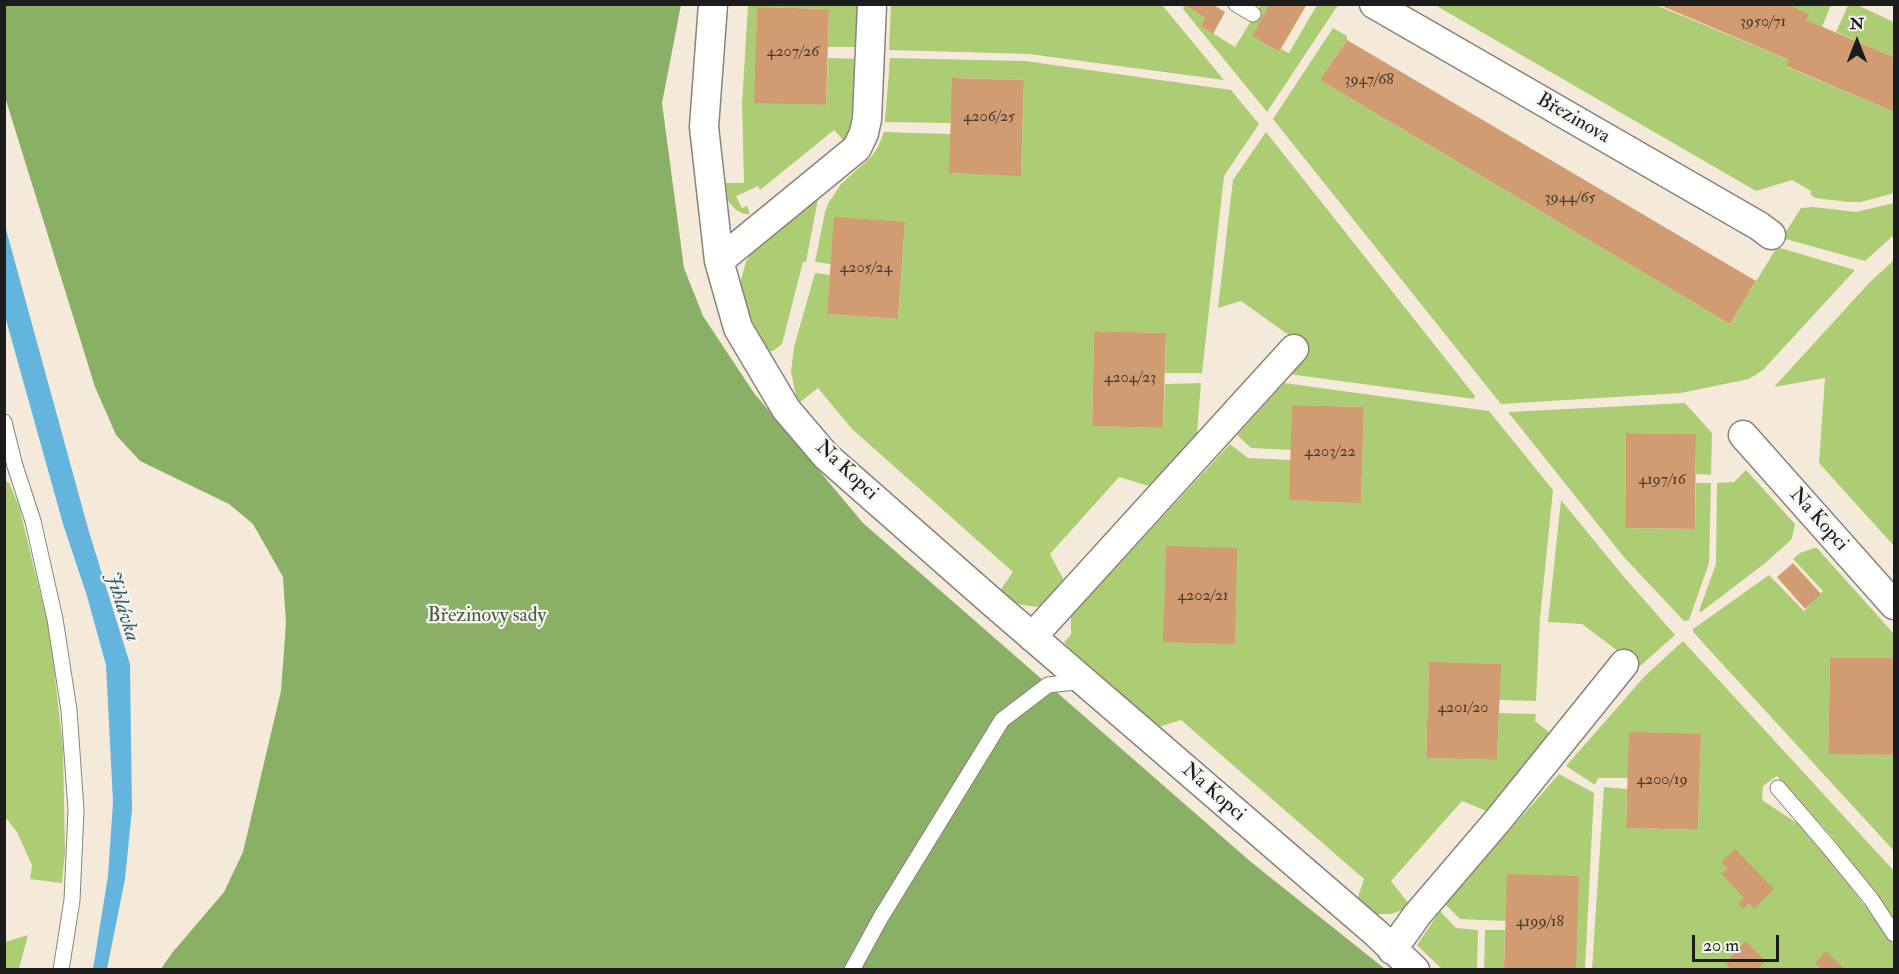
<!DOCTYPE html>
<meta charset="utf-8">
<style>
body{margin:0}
#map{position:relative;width:1899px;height:974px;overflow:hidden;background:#f5eada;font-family:"IM FELL Double Pica",serif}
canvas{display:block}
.frame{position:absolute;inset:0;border:6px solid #1c1c1c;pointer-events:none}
.north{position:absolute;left:1827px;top:12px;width:60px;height:60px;-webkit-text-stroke:4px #f6f6f2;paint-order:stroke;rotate:0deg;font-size:16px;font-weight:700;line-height:24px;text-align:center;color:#1c1c1c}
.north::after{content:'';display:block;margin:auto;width:21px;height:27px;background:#1c1c1c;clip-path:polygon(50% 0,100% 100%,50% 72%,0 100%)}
.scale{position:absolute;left:1692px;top:935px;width:87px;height:27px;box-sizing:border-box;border:3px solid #1c1c1c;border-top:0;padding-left:8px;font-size:18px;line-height:21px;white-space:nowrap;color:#1c1c1c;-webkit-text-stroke:4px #f6f6f2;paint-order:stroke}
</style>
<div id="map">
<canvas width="1899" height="974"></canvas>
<div class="frame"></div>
<div class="north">N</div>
<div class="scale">20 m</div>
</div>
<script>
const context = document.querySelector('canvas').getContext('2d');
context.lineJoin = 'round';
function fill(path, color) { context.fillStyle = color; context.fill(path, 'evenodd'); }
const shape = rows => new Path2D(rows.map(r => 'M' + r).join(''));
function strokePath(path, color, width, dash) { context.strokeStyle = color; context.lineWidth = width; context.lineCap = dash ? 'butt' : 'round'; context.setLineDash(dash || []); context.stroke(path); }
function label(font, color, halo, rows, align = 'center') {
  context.font = font + ' "IM FELL Double Pica",serif'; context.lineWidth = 4.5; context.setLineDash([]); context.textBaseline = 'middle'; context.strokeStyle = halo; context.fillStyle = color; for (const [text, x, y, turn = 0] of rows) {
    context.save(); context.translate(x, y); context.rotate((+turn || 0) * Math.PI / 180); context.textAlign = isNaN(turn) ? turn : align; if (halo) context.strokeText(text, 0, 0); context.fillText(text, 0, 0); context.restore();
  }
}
const green = shape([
 [748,5,864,5,862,47,828,47,829,9,757,7,755,102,826,105,828,58,861,59,858,115,847,144,834,130,760,190,758,186,736,196,742,208,747,206,750,214,744,214,736,210,724,196,723,183,744,183,742,104],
 [891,5,1162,5,1224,80,1029,54,889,50],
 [1184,5,1205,18,1201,26,1235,47,1261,5,1270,5,1252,36,1279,52,1281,49,1289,53,1317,5,1338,5,1267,112,1183,9],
 [1435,5,1656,5,1789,60,1787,67,1894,112,1894,193,1861,202,1849,202,1815,198,1811,195,1811,191,1792,180,1756,191],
 [1786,5,1831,5,1822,27,1806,20,1808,14],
 [1848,5,1857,5,1894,22,1894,57,1836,32],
 [1333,28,1347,36,1347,40,1320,80,1730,324,1777,247,1855,270,1763,370,1749,379,1681,393,1501,404,1273,119],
 [890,58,1025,61,1231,90,1259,124,1224,176,1202,373,1165,373,1166,333,1094,331,1092,426,1163,428,1165,384,1201,383,1196,445,1155,488,1119,477,1050,554,1066,584,1043,605,1036,607,1018,604,1010,599,1001,589,1013,572,852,429,818,388,800,402,796,396,791,372,794,347,815,273,830,275,827,314,898,319,905,222,831,264,815,262,825,212,829,202,841,184,871,157,878,147,884,132,951,134,950,173,1021,175,1024,80,953,78,951,123,885,122],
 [1266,132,1475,396,1474,399,1281,373,1304,346,1241,301,1218,308,1233,180],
 [819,194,806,262,803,262,782,344,773,351,765,351,745,303,740,283,746,262,751,253],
 [1894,203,1894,235,1865,261,1782,238,1801,208,1813,207,1856,212],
 [1894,260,1894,546,1819,463,1825,378,1774,387,1870,282],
 [1284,383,1489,411,1553,490,1540,618,1536,701,1499,700,1500,664,1429,663,1426,758,1497,760,1499,713,1536,714,1535,721,1555,737,1489,812,1462,801,1391,881,1409,904,1405,909,1391,914,1375,914,1359,903,1358,897,1364,879,1181,720,1158,727,1067,646,1064,642,1071,635,1071,616,1230,444,1248,458,1291,460,1290,500,1361,502,1364,407,1292,405,1291,450,1251,448,1237,435],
 [1685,403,1712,433,1711,475,1696,474,1696,434,1626,433,1625,528,1695,529,1696,483,1711,483,1709,563,1689,620,1684,621,1623,556,1508,412],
 [1746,470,1795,524,1793,534,1791,540,1764,564,1701,612,1699,611,1716,564,1717,483,1734,482],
 [4,480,9,483,19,506,50,633,63,748,65,852,62,883,30,879,32,865,17,832,5,817],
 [1561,500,1624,577,1675,635,1639,667,1582,624,1548,622],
 [1814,548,1817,548,1894,634,1894,658,1830,658,1828,753,1894,755,1894,851,1693,632,1693,629,1769,575,1804,611,1823,591,1793,559,1800,553],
 [1683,641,1894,871,1894,920,1832,837,1777,776,1763,786,1762,800,1803,827,1823,850,1894,945,1894,969,1592,969,1604,787,1627,789,1626,828,1698,830,1701,734,1628,778,1598,778,1595,785,1566,766,1644,677],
 [1559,774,1594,793,1585,969,1576,969,1506,921,1460,919,1445,904],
 [1440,911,1456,928,1478,930,1477,969,1442,969,1417,945],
 [1485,930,1505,930,1504,969,1484,970],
 [28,935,19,969,5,969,5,942]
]);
const forest = shape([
 [4,5,681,5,662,103,684,268,703,316,754,393,863,523,1251,862,1385,969,161,969,172,953,224,892,243,852,281,691,286,623,283,577,253,524,229,504,140,461,116,435,95,387,5,97]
]);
const water = shape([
 [4,222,89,532,130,664,132,810,125,879,107,969,93,969,108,876,113,802,106,665,87,596,63,524,5,316]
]);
const building = shape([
 [1183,4,1212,4,1225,12,1213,34,1201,26,1205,18],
 [1270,4,1307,4,1279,52,1252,36],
 [1657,4,1786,4,1809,14,1806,20,1894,57,1894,112,1786,66,1789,60],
 [757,7,829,9,826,105,754,103],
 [1347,40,1756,281,1730,324,1320,80],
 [952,78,1024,80,1021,176,949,173],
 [834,217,905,222,898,319,827,314],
 [1094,331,1166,333,1163,428,1092,426],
 [1292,405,1364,407,1361,503,1289,500],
 [1626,433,1696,434,1695,529,1625,528],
 [1166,546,1237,548,1235,644,1163,642],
 [1793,563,1821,594,1805,609,1777,577],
 [1830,658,1894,658,1894,755,1828,754],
 [1429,662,1501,664,1497,760,1426,758],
 [1629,732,1701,734,1698,830,1626,828],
 [1735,849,1774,889,1754,909,1749,903,1743,909,1738,904,1744,898,1722,874,1728,869,1721,862],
 [1507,874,1579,876,1576,970,1504,970],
 [1746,941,1765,961,1757,970,1729,970,1730,968,1725,963],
 [1826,951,1842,967,1840,970,1822,970,1815,963]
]);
const lane = shape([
 [1236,4,1253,14],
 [4,422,15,466,33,521,55,619,69,710,76,810,72,900,61,970],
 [1778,788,1827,845,1871,899,1894,934],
 [852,970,881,917,1002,720,1048,685,1084,681]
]);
const street = shape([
 [713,4,704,127,719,261,738,328,786,409,826,456,992,602,1377,934,1415,970],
 [1374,4,1759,226,1771,235],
 [719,261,857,148,864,133,867,119,872,4],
 [1743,435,1894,605],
 [1032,637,1294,349],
 [1392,950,1417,915,1499,819,1624,664]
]);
const numberNames = [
 ["3950/71",1763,23],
 ["4207/26",793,53],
 ["3947/68",1369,81],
 ["4206/25",989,118],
 ["3944/65",1570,199],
 ["4205/24",866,269],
 ["4204/23",1130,379],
 ["4203/22",1330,453],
 ["4197/16",1662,481],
 ["4202/21",1203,597],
 ["4201/20",1463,709],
 ["4200/19",1662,781],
 ["4199/18",1540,923]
];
const streetNames = [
 ["Březinova",1573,119,30],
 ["Na Kopci",846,471,43],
 ["Na Kopci",1818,520,48],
 ["Na Kopci",1213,793,41]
];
const parkNames = [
 ["Březinovy sady",487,617]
];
const waterNames = [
 ["Jihlávka",121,607,72]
];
fill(green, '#adcd75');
fill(forest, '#8ab066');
fill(water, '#63b5de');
fill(building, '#d19c72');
strokePath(lane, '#88837b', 17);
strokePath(street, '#88837b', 31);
strokePath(lane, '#fff', 15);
strokePath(street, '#fff', 28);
label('16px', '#493c32', null, numberNames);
label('20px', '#1c1c1c', '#f6f6f2', streetNames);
label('20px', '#4f5a3b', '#f6f6f2', parkNames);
label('italic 21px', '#38596a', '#f6f6f2', waterNames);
</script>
